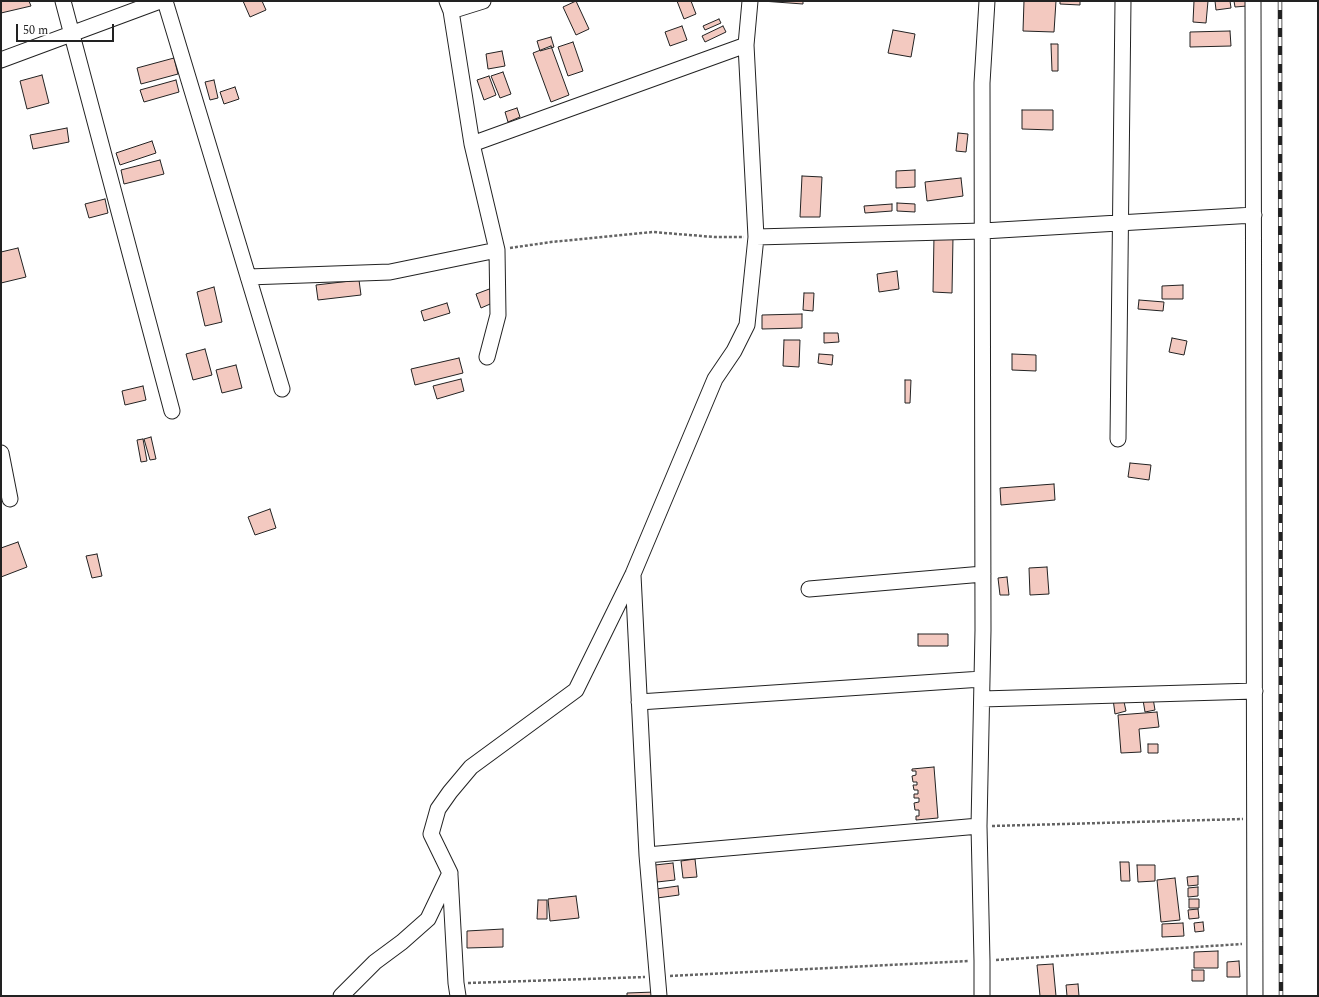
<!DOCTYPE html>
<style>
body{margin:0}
#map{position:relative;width:1319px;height:997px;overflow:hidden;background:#fff;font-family:Spectral,serif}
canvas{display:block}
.frame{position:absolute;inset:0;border:2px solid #222;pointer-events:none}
.scale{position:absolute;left:16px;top:24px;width:98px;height:18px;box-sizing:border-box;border:2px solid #222;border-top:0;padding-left:5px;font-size:12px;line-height:14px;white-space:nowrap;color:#222;-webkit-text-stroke:3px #fff;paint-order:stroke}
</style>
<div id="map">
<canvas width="1319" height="997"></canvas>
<div class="frame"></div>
<div class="scale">50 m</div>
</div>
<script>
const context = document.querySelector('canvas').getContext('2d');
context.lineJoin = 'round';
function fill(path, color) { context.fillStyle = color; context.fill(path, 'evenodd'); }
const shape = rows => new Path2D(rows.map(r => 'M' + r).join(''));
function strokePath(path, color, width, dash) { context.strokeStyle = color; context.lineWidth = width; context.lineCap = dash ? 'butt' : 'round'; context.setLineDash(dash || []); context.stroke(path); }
const building = shape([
 [1,1,29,1,31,6,1,13,1,1],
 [243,1,262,1,266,10,250,17,243,1],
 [576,1,589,29,576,35,563,7,576,1],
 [677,1,691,1,696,14,684,19,677,1],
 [762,1,803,1,803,4,762,1],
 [1024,1,1056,1,1054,32,1023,31,1024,1],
 [1060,1,1080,1,1080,5,1060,4,1060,1],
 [1194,1,1208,1,1206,23,1193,22,1194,1],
 [1215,1,1230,1,1231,8,1216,10,1215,1],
 [1234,1,1246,1,1247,6,1235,7,1234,1],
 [719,19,721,23,705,30,703,26,719,19],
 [682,26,687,40,670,46,665,32,682,26],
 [723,26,726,32,705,42,702,36,723,26],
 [893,30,915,34,911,57,888,53,893,30],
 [1230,31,1231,46,1190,47,1190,32,1230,31],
 [551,37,554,47,540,51,537,41,551,37],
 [573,42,583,71,568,76,558,47,573,42],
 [1051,44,1058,44,1058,71,1052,71,1051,44],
 [551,46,569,95,551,102,533,53,551,46],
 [502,51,505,66,488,69,486,54,502,51],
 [174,58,178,74,141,84,137,68,174,58],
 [503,72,511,94,500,98,491,76,503,72],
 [42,75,49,103,27,109,20,81,42,75],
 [489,76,496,95,484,100,477,80,489,76],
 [176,80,179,92,144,102,140,90,176,80],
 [214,80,218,98,210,100,205,82,214,80],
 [235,87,239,99,224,104,220,92,235,87],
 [517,108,520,117,508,122,505,112,517,108],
 [1022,110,1053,110,1053,130,1022,129,1022,110],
 [67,128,69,142,33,149,30,135,67,128],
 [958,133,968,134,966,152,956,151,958,133],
 [152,141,156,153,120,165,116,153,152,141],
 [160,160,164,174,124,184,121,170,160,160],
 [915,170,915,187,896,188,896,171,915,170],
 [802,176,822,177,820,217,800,217,802,176],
 [961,178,963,196,927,201,925,182,961,178],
 [105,199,108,213,89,218,85,204,105,199],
 [897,203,915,204,915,212,897,211,897,203],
 [892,204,892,211,865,213,864,206,892,204],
 [934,236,953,237,952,293,933,292,934,236],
 [18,248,26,277,1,283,1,252,18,248],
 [897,271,899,289,879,292,877,274,897,271],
 [359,280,361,295,318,300,316,285,359,280],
 [1183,285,1183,299,1162,299,1162,286,1183,285],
 [214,287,222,322,205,326,197,292,214,287],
 [492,288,497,301,481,308,476,294,492,288],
 [804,293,814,293,813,311,803,310,804,293],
 [1139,300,1164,302,1163,311,1138,309,1139,300],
 [447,303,450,313,424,321,421,311,447,303],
 [802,314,802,328,762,329,762,315,802,314],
 [824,333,838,333,839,342,824,343,824,333],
 [1172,338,1187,341,1184,355,1169,352,1172,338],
 [784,340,800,340,799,367,783,366,784,340],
 [205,349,212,375,193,380,186,354,205,349],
 [819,354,833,355,832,365,818,363,819,354],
 [1012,354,1036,355,1036,371,1012,370,1012,354],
 [459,358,463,373,415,385,411,369,459,358],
 [236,365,242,388,222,393,216,370,236,365],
 [461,379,464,391,437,399,433,386,461,379],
 [905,380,911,380,910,403,905,403,905,380],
 [143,386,146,400,125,405,122,391,143,386],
 [151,437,156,459,150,460,144,439,151,437],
 [143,439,147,461,141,462,137,440,143,439],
 [1130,463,1151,465,1149,480,1128,477,1130,463],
 [1054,484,1055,500,1001,505,1000,488,1054,484],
 [270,509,276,528,255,535,248,517,270,509],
 [18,542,27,567,1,577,1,548,18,542],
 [97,554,102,576,92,578,86,556,97,554],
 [1047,567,1049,594,1030,595,1029,568,1047,567],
 [1007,577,1009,595,1000,595,998,578,1007,577],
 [918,634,948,634,948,646,918,646,918,634],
 [1123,697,1126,711,1115,714,1113,699,1123,697],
 [1153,698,1155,710,1145,712,1143,700,1153,698],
 [1157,712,1159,727,1139,729,1141,752,1121,753,1118,715,1157,712],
 [1148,744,1158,744,1158,753,1148,753,1148,744],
 [934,767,938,818,916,820,916,816,919,816,919,810,915,810,914,803,919,802,919,798,914,798,914,794,918,794,918,790,914,790,913,785,917,785,917,782,913,782,912,776,916,775,916,771,912,771,912,769,934,767],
 [695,859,697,877,683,878,681,861,695,859],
 [1120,862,1129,862,1130,881,1121,881,1120,862],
 [673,863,675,880,657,882,655,865,673,863],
 [1137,865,1155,865,1155,881,1138,882,1137,865],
 [1198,876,1198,885,1188,886,1187,877,1198,876],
 [1175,878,1180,920,1161,922,1157,880,1175,878],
 [678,886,679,895,657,898,656,889,678,886],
 [1198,887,1198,896,1188,897,1188,888,1198,887],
 [576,896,579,918,550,921,548,899,576,896],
 [1189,899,1199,899,1199,908,1189,908,1189,899],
 [538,900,547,900,547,919,537,919,538,900],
 [1198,909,1199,918,1189,919,1188,910,1198,909],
 [1203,922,1204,931,1195,932,1194,923,1203,922],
 [1183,923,1184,936,1162,937,1162,924,1183,923],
 [503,929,503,947,467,948,467,931,503,929],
 [1218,951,1218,968,1194,968,1194,952,1218,951],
 [1239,961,1240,977,1227,977,1227,962,1239,961],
 [1053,964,1056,996,1040,996,1037,965,1053,964],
 [1192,970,1204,970,1204,981,1192,981,1192,970],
 [1078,984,1079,996,1067,996,1066,985,1078,984],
 [655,992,656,996,627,996,627,993,655,992]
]);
const path = shape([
 [510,248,551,242,653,232,714,237,744,237],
 [992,826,1243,819],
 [996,960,1242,944],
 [670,976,969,961],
 [468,983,645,977]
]);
const minor = shape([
 [63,1,172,411],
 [165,1,282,389],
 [447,1,451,11,472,144,497,250,498,315,487,357],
 [1253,1,1255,996],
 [451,11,483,1],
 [1,60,160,1],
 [472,144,746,45],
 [756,237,983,231,1254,215],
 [248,277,390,272,497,250],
 [1118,439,1123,1],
 [1,453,10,499],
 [633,575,647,855,659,996],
 [809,589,983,574],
 [982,699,1255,691],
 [639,702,982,679],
 [647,855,979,826],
 [450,875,456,983,458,996],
 [341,996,375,962,402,942,428,919,450,873,431,834,438,809,450,792,471,767,576,690,633,574,715,379,734,351,747,325,756,237,746,45,750,1],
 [982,996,982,961,979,826,983,630,982,83,987,1]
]);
const rail = shape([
 [1280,1,1281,996]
]);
fill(building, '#f3c9c0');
strokePath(building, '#222', 1);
strokePath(minor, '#222', 17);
strokePath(path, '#646464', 2.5, [3, 2]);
strokePath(minor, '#fff', 15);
strokePath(rail, '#222', 4.5);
strokePath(rail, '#fff', 3, [9]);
</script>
